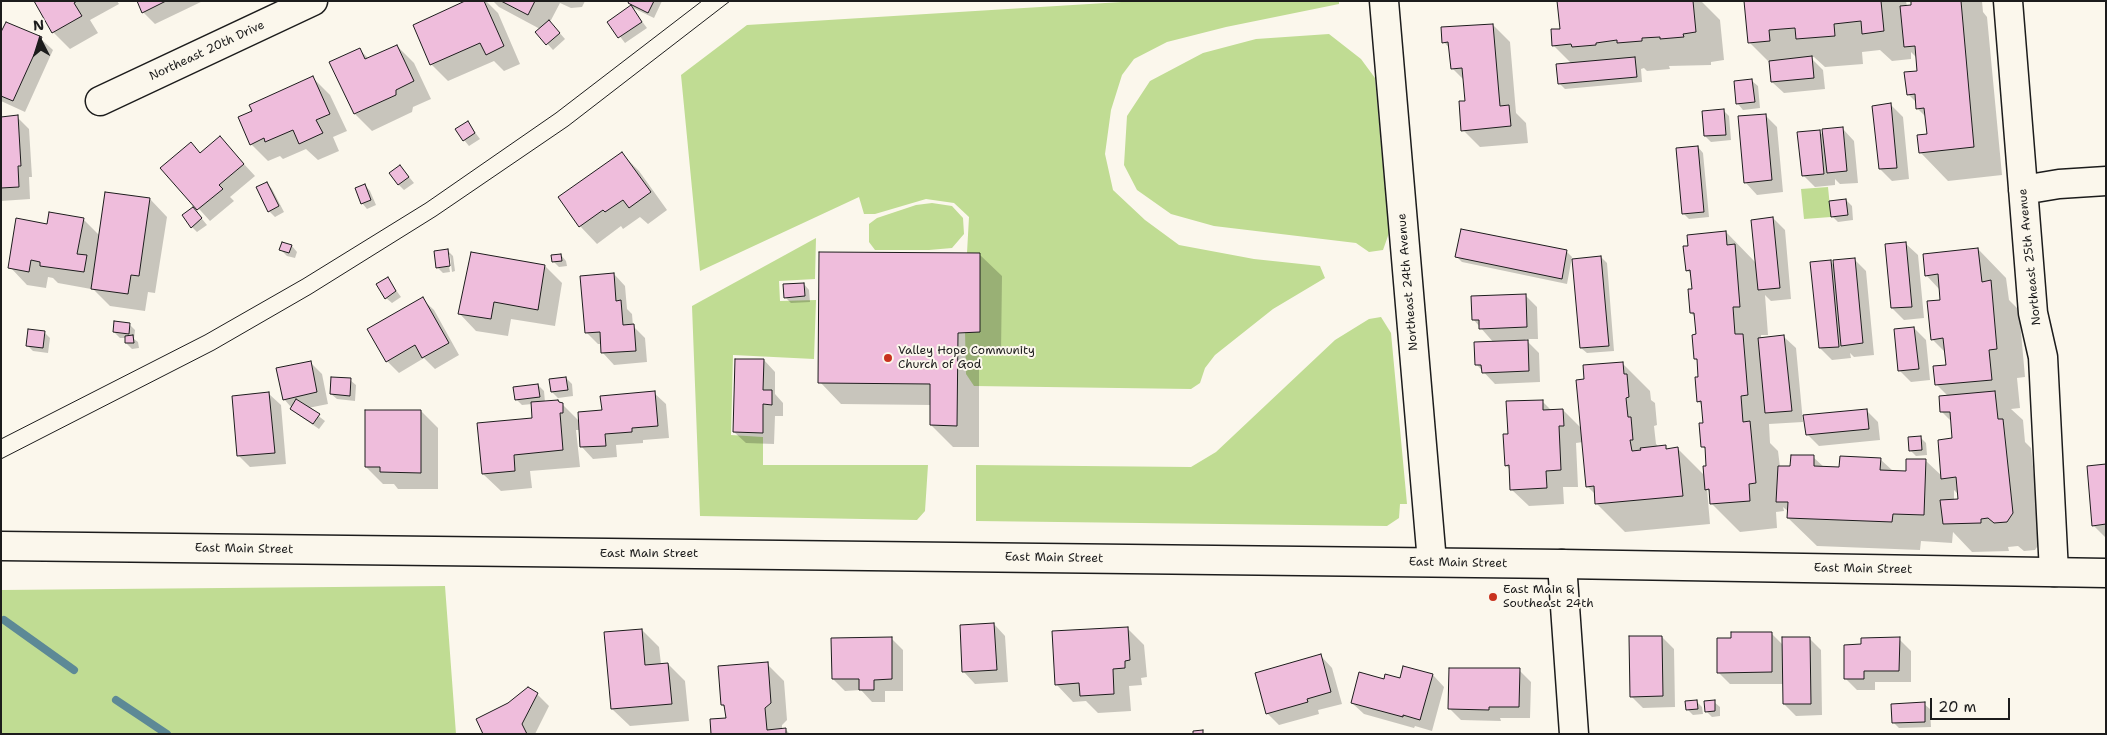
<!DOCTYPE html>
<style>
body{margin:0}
#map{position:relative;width:2107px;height:735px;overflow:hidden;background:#fbf7ec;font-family:"Shantell Sans",sans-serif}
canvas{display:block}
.frame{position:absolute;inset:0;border:2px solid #1c1c1c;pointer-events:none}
.north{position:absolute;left:15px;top:15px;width:50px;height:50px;-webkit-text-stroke:4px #fbf7ec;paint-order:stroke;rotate:355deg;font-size:14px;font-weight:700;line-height:20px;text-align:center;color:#1c1c1c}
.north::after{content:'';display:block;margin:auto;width:18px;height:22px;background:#1c1c1c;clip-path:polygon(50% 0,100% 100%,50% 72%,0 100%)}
.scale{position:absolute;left:1930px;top:698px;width:80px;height:22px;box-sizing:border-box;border:2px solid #1c1c1c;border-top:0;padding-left:6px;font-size:15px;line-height:18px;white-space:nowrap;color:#1c1c1c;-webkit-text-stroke:4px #fbf7ec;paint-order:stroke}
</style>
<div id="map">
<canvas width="2107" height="735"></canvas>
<div class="frame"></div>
<div class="north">N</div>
<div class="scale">20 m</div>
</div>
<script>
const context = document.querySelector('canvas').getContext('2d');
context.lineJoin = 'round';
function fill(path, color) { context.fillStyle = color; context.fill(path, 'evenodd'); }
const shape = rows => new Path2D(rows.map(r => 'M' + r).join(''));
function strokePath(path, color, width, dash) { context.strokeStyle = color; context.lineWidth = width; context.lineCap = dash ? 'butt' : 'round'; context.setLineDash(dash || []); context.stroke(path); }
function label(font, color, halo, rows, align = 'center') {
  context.font = font + ' "Shantell Sans",sans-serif'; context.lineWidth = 4; context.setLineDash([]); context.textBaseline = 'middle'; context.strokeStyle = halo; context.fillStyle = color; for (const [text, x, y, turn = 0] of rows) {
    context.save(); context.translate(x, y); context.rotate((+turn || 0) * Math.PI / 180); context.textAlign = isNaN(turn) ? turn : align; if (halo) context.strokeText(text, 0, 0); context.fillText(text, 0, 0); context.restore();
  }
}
const green = shape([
 [1138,1,1339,1,1339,4,1226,27,1167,42,1134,59,1122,75,1111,110,1105,154,1113,190,1145,220,1179,245,1254,259,1320,266,1325,278,1273,309,1215,355,1205,368,1200,383,1191,389,974,386,966,374,965,332,980,332,980,254,967,253,969,217,954,203,926,199,875,214,864,214,859,197,700,271,681,75,747,25],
 [1329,34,1361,59,1375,78,1389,233,1383,250,1369,252,1356,243,1214,226,1171,214,1137,190,1124,165,1127,116,1150,81,1203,53,1256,39],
 [1828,187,1831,217,1804,219,1801,189],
 [932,203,952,206,963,218,964,234,952,248,929,250,875,250,869,242,869,224,877,218,916,205],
 [816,238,815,279,779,281,780,301,816,300,814,359,733,355,731,435,763,437,763,465,928,465,925,511,917,520,700,516,692,306],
 [1381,317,1391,333,1407,504,1400,504,1399,518,1387,526,976,521,976,465,1191,467,1216,452,1335,340,1369,319],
 [445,586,456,734,1,734,1,590]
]);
const shadow = shape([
 [35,1,117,1,119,4,90,20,98,33,70,49,53,32],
 [138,1,203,1,155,24,143,12],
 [468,1,486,1,498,13,520,64,504,71,494,61,448,81,431,64],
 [493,1,585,1,582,7,571,8,560,3,550,22,565,39,553,50,537,32,540,29,499,7],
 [630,1,662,1,654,18,631,7],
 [1600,1,1701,1,1720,20,1724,60,1711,62,1711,65,1669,66,1670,69,1647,71,1644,68,1641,69,1642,82,1565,89,1559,83,1572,64,1553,45,1561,30],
 [1745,1,1906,1,1907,7,1912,6,1912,1,1982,1,1983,12,1987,17,2002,175,1948,181,1920,152,1928,135,1927,118,1917,108,1917,103,1908,94,1918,72,1917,58,1911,52,1911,59,1892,61,1880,50,1862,52,1863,64,1825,67,1814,57,1810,57,1823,70,1825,89,1784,93,1772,82,1771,64,1749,42],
 [631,7,647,28,625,43,609,22],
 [1493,25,1510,42,1516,113,1526,123,1528,143,1480,147,1463,130,1466,102,1464,80,1452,68,1450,49,1444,42],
 [1,36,41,39,53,50,25,112,1,101],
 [397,46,414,63,431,99,413,107,412,112,372,131,355,114,331,63,359,49,369,59],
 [313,78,330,95,347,131,333,137,339,151,318,160,306,149,283,159,280,156,268,161,251,144,253,111],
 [1752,81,1758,86,1760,108,1743,110,1738,104,1736,82],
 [1891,105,1903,117,1909,179,1892,181,1880,169],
 [1723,110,1729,116,1731,140,1711,142,1705,136],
 [1765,115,1777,127,1783,192,1757,195,1746,183],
 [17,117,29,129,32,177,29,177,30,199,1,201,1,118],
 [468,123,480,139,469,146,464,140],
 [1843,129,1854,141,1858,183,1840,184,1835,179,1835,185,1815,187,1803,175,1819,131,1824,136],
 [220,138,255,176,230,197,234,201,210,221,162,168,191,144,201,154],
 [1698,147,1703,153,1709,217,1689,219,1683,213],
 [622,154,639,171,667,210,648,224,640,217,623,229,621,226,597,244,580,226,560,198],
 [405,172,414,183,404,190,398,184],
 [267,183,272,189,284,212,275,217,269,211],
 [365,185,370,191,376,205,367,209,362,203],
 [150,199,167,217,155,293,148,292,145,311,110,306,91,287,91,289,58,283,53,278,48,277,46,288,27,285,10,267,48,225,83,219,100,236],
 [1846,200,1852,206,1853,220,1838,222,1832,216],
 [198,214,207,225,197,232,192,227],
 [1773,218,1785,230,1791,299,1771,301,1765,295,1768,335,1761,335,1761,339,1784,337,1796,348,1803,422,1769,424,1770,443,1778,451,1780,467,1791,467,1813,457,1825,468,1840,468,1880,459,1893,471,1907,472,1926,461,1943,477,1954,439,1952,422,1942,412,1948,396,1937,385,1947,366,1946,353,1932,339,1941,301,1940,290,1926,275,1978,249,2006,278,2009,300,2019,310,2025,377,2017,378,2020,408,2011,409,2023,420,2025,442,2031,448,2041,541,2035,550,2024,551,2018,546,2008,547,2009,551,1972,552,1953,532,1952,543,1921,541,1920,550,1817,546,1788,518,1789,512,1783,507,1784,511,1776,512,1777,528,1740,532,1711,503,1710,493,1707,489,1710,524,1625,532,1596,503,1596,495,1587,486,1583,442,1576,443,1578,487,1563,487,1564,504,1529,506,1511,489,1510,470,1506,465,1509,435,1542,401,1552,411,1563,410,1582,429,1586,380,1622,363,1650,391,1651,400,1655,403,1657,425,1654,426,1656,444,1659,447,1665,447,1668,450,1678,449,1706,477,1708,467,1706,450,1702,446,1704,424,1703,406,1698,401,1699,378,1698,361,1695,358,1697,336,1695,317,1691,313,1693,290,1692,275,1687,270,1726,232,1756,263],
 [1954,490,1959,495,1960,500,1954,501],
 [283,244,292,246,297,252,295,258,287,256,281,250],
 [1906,244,1918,255,1924,318,1904,320,1892,308],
 [447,250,453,256,455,271,452,272,450,255,447,255,450,272,443,273,437,267],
 [1567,252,1572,257,1567,284,1462,262,1457,257],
 [561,255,566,261,567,266,559,267,553,261],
 [980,255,1002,276,1001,354,979,354,979,447,953,447,931,425,931,405,841,404,820,382],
 [1601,257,1607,263,1614,351,1587,353,1581,348],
 [1854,259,1866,271,1874,355,1854,357,1850,353,1851,358,1832,360,1820,348,1831,262,1835,266],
 [545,266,562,283,555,326,511,319,508,336,476,331,459,313],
 [614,274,625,286,627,309,632,314,633,326,645,338,647,362,614,365,603,353,602,344,598,344,586,332],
 [387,278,401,297,392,303,386,298],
 [804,284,809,290,810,302,791,303,785,297],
 [1525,295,1537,307,1538,339,1525,339,1539,353,1540,382,1495,384,1477,365,1494,343,1473,319],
 [422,299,434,310,459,355,435,369,424,358,399,373,387,361],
 [129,324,135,330,134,339,138,342,139,348,132,349,126,343,126,338,120,338,114,332],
 [1914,328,1926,340,1930,380,1911,382,1899,370],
 [44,332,50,338,48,353,33,351,28,346],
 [764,360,775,372,775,394,783,403,783,416,775,416,774,444,746,443,734,432],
 [310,362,322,374,328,404,308,408,325,421,319,429,297,414,284,399],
 [566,378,572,384,573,396,558,398,552,392],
 [350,380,356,385,355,401,337,399,331,394],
 [538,385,544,391,545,402,562,404,580,422,654,393,666,404,669,438,643,440,643,443,616,445,617,457,593,459,582,447,580,430,576,430,580,467,530,471,532,488,501,491,483,474,533,419,532,404,522,405,516,399],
 [269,394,281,405,286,464,250,467,239,456],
 [1866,410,1878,422,1880,440,1819,446,1807,434],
 [421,411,438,428,438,489,398,489,394,484,383,484,366,467],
 [1920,437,1926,443,1927,455,1916,456,1910,450],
 [2106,465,2106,538,2093,525],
 [994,624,1005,636,1008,682,975,684,964,672],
 [1127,628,1144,645,1147,677,1141,678,1142,685,1129,686,1131,711,1098,713,1086,701,1073,702,1056,684],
 [642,630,659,647,661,664,668,664,685,681,689,721,630,726,612,709],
 [1771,633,1783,645,1809,638,1821,650,1822,715,1796,716,1784,704,1784,684,1730,684,1718,672,1733,639],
 [1662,637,1674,649,1675,707,1643,708,1631,696],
 [891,638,903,650,903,691,885,691,885,702,872,702,861,690,845,691,833,679],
 [1899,639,1911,651,1911,682,1875,682,1875,690,1857,690,1846,679,1862,646],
 [1321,656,1332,668,1342,704,1318,710,1319,714,1279,725,1267,713],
 [767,664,784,681,787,720,782,725,782,730,785,729,790,734,712,734,727,719,726,709,722,705],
 [1519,670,1531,682,1530,718,1500,718,1501,721,1461,720,1449,708],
 [1433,675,1444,687,1432,731,1415,726,1414,728,1364,714,1352,703,1385,681],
 [537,694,549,706,535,734,485,734],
 [1696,701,1702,707,1703,714,1693,715,1687,709],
 [1714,702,1720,707,1720,716,1712,717,1706,711],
 [1924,704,1930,709,1931,727,1899,728,1894,723]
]);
const stream = shape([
 [4,620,74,670],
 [116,700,167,734]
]);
const building = shape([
 [34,1,77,1,74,3,82,16,52,33,34,1],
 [137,1,166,1,142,13,137,1],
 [465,1,484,1,504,46,486,55,480,43,430,65,413,25,465,1],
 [501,1,535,1,528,15,501,1],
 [629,1,654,1,648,13,628,3,629,1],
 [1557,1,1693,1,1696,32,1683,34,1684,37,1660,39,1660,37,1642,38,1642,41,1617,43,1617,40,1596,43,1596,45,1572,47,1571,44,1552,46,1551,29,1560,29,1557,1],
 [1744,1,1881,1,1884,31,1862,34,1861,21,1834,24,1835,36,1796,39,1795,28,1769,30,1770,41,1748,43,1744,1],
 [1911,1,1961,1,1974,147,1919,153,1917,135,1927,134,1924,108,1916,109,1915,94,1907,95,1904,72,1917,71,1915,46,1904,47,1900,6,1911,5,1911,1],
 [631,5,642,22,618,38,607,22,631,5],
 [549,20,560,33,546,45,535,32,549,20],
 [6,22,42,37,13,101,1,96,1,32,6,22],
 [1493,24,1500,106,1509,105,1511,126,1461,131,1459,101,1465,101,1462,68,1451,69,1448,42,1442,43,1441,27,1493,24],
 [397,45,414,81,396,90,396,95,354,114,329,62,360,48,365,59,397,45],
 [1812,56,1814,78,1771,82,1769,61,1812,56],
 [1635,57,1637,77,1558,84,1556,64,1635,57],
 [313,76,330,114,316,120,323,133,299,144,293,130,265,142,264,138,250,145,238,117,252,111,249,105,313,76],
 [1752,79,1755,102,1736,104,1734,81,1752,79],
 [1891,103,1897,168,1879,169,1872,106,1891,103],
 [1724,109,1726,135,1704,136,1702,111,1724,109],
 [1766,114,1772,180,1744,183,1738,116,1766,114],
 [18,115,21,166,18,166,19,187,1,188,1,117,18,115],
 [468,121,475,133,463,141,455,129,468,121],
 [1843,127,1847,171,1827,173,1822,129,1843,127],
 [1820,130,1824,174,1802,176,1797,132,1820,130],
 [220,136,244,164,219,185,223,189,197,210,160,168,191,142,200,153,220,136],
 [1698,146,1704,212,1682,214,1676,148,1698,146],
 [622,152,651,192,629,208,623,200,605,212,603,210,579,227,558,197,622,152],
 [400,165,409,177,398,185,389,173,400,165],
 [267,182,279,206,268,212,256,187,267,182],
 [365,184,371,200,361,204,355,188,365,184],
 [105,192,150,198,139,276,131,275,128,294,91,289,105,192],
 [1846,199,1848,215,1831,217,1829,201,1846,199],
 [193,207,202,218,191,228,182,215,193,207],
 [49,212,84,218,77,254,87,255,84,272,40,266,40,262,31,260,29,272,8,268,16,218,47,224,49,212],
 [1773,217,1780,288,1758,290,1751,220,1773,217],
 [1461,229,1567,250,1562,279,1455,257,1461,229],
 [1726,231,1727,245,1735,244,1740,307,1733,307,1735,334,1743,334,1748,395,1741,396,1743,422,1750,421,1756,483,1749,484,1750,501,1710,504,1709,489,1705,490,1703,466,1706,466,1705,447,1701,447,1699,423,1703,423,1701,401,1697,402,1695,377,1698,377,1697,359,1694,359,1692,335,1696,334,1694,313,1690,313,1688,289,1692,289,1690,270,1686,271,1683,246,1688,246,1687,235,1726,231],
 [282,242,292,245,289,253,279,250,282,242],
 [1906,242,1912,307,1891,308,1885,244,1906,242],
 [1978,248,1982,282,1991,280,1997,349,1989,350,1992,380,1935,385,1933,366,1946,365,1943,338,1931,340,1927,301,1940,300,1938,274,1925,276,1923,254,1978,248],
 [448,249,450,266,436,268,434,251,448,249],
 [471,252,545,265,538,310,494,302,491,319,458,314,471,252],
 [819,252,980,253,980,332,958,333,957,426,930,425,930,384,818,383,819,252],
 [561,254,562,261,552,262,551,255,561,254],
 [1601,256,1609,346,1580,348,1572,259,1601,256],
 [1855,258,1863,343,1841,346,1833,260,1855,258],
 [1831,260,1839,347,1819,348,1810,262,1831,260],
 [614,273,616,301,621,300,623,325,634,324,636,351,601,353,600,332,585,333,580,276,614,273],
 [388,277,396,291,385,299,376,284,388,277],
 [804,283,805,296,784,298,783,284,804,283],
 [1526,294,1527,327,1479,329,1479,320,1472,320,1471,296,1526,294],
 [423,297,449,343,422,358,415,345,386,362,367,329,423,297],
 [114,321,130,323,129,334,113,332,114,321],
 [1914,327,1919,369,1898,371,1894,329,1914,327],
 [28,329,45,331,43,348,26,346,28,329],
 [133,335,134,343,125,343,125,336,133,335],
 [1784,335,1792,411,1765,413,1758,338,1784,335],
 [1528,340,1529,371,1482,373,1481,365,1475,365,1474,342,1528,340],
 [735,359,764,359,763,390,772,390,772,405,763,404,763,433,733,432,735,359],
 [311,361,317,392,283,400,276,368,311,361],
 [1623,362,1624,374,1627,374,1629,397,1626,398,1628,417,1631,417,1633,440,1630,440,1632,451,1641,450,1640,448,1666,445,1666,449,1678,447,1683,496,1595,504,1594,486,1586,487,1576,380,1584,379,1583,365,1623,362],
 [331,377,351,378,350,396,330,394,331,377],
 [566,377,568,390,551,392,549,379,566,377],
 [538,384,540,397,515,400,513,387,538,384],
 [655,391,658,426,632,428,632,432,605,434,606,446,580,447,578,412,602,410,600,396,655,391],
 [1995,391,1998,419,2003,419,2013,513,2007,522,1994,523,1988,518,1981,519,1981,523,1943,524,1940,500,1958,499,1956,477,1941,479,1938,440,1952,438,1950,412,1940,412,1939,396,1995,391],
 [269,392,275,453,237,456,232,396,269,392],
 [296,399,320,414,313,424,290,409,296,399],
 [558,400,559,402,563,403,563,413,560,413,563,450,514,455,515,471,482,474,477,423,532,418,531,402,558,400],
 [1543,400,1543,410,1563,409,1564,426,1559,426,1561,470,1546,471,1547,488,1510,490,1509,465,1505,466,1503,434,1508,434,1506,401,1543,400],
 [1867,409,1869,429,1806,435,1803,415,1867,409],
 [365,410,421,410,421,473,380,472,380,467,365,467,365,410],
 [1921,436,1922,450,1909,451,1908,437,1921,436],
 [1791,455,1814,455,1814,466,1839,467,1840,456,1881,458,1880,470,1906,471,1906,459,1926,459,1924,515,1893,514,1892,522,1787,518,1788,502,1776,502,1778,466,1790,466,1791,455],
 [2106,464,2106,524,2092,526,2087,466,2106,464],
 [994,623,997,670,962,672,960,625,994,623],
 [1128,627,1130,660,1125,661,1125,668,1113,669,1114,694,1080,696,1079,683,1055,685,1052,631,1128,627],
 [642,629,645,665,668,663,672,704,611,709,604,632,642,629],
 [1731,632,1772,632,1772,672,1717,673,1717,638,1731,638,1731,632],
 [1629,636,1662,636,1663,696,1630,697,1629,636],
 [892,637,892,679,874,680,874,690,859,690,859,679,832,679,831,638,892,637],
 [1782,637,1810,637,1811,704,1783,704,1782,637],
 [1900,637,1899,671,1864,671,1864,679,1844,679,1844,645,1861,644,1861,638,1900,637],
 [1321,654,1331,692,1307,699,1308,702,1266,714,1255,673,1321,654],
 [768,662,771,703,765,708,767,730,786,728,786,734,711,734,710,719,726,718,724,705,721,705,718,666,768,662],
 [1403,666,1433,674,1420,720,1403,715,1403,717,1351,703,1359,672,1384,679,1385,674,1400,678,1403,666],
 [1449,668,1520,668,1519,707,1489,707,1489,710,1448,709,1449,668],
 [528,687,538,693,522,724,527,734,483,734,476,719,508,703,528,687],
 [1697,700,1698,709,1686,710,1685,701,1697,700],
 [1715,700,1715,711,1705,712,1704,701,1715,700],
 [1925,702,1925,722,1892,723,1891,704,1925,702],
 [1203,730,1203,734,1193,734,1193,731,1203,730]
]);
const minor = shape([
 [1384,1,1432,562],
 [2008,1,2033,313,2043,357,2054,572],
 [100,101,313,1],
 [2023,190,2059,184,2106,181],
 [1562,564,1574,734]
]);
const major = shape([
 [1,546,1562,564,2106,573]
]);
const tram = shape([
 [1,439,205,335,303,279,426,203,556,113,702,1],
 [1,459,214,350,311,294,436,216,568,126,730,1]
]);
const markers = [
 [888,358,5,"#c8321e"],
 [1493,597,5,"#c8321e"]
];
const streetNames = [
 ["Northeast 20th Drive",207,51,-25],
 ["Northeast 25th Avenue",2030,257,-96],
 ["Northeast 24th Avenue",1408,282,-95],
 ["East Main Street",244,549,1],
 ["East Main Street",649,554],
 ["East Main Street",1054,558,1],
 ["East Main Street",1458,563,1],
 ["East Main Street",1863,569,1]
];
const poiNames = [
 ["Valley Hope Community",898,351],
 ["Church of God",898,365],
 ["East Main &",1503,590],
 ["Southeast 24th",1503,604]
];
fill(green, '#c0dc93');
fill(shadow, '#0003');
strokePath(stream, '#5d8996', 8);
fill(building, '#efbddc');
strokePath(building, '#1c1c1c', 1);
strokePath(minor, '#1c1c1c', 31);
strokePath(major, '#1c1c1c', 31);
strokePath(minor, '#fbf7ec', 28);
strokePath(major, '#fbf7ec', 28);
strokePath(tram, '#1c1c1c', 1);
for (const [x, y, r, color] of markers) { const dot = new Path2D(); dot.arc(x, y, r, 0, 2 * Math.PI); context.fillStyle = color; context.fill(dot); strokePath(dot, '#fbf7ec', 2); }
label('12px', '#1c1c1c', '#fbf7ec', streetNames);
label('12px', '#1c1c1c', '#fbf7ec', poiNames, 'left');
</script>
